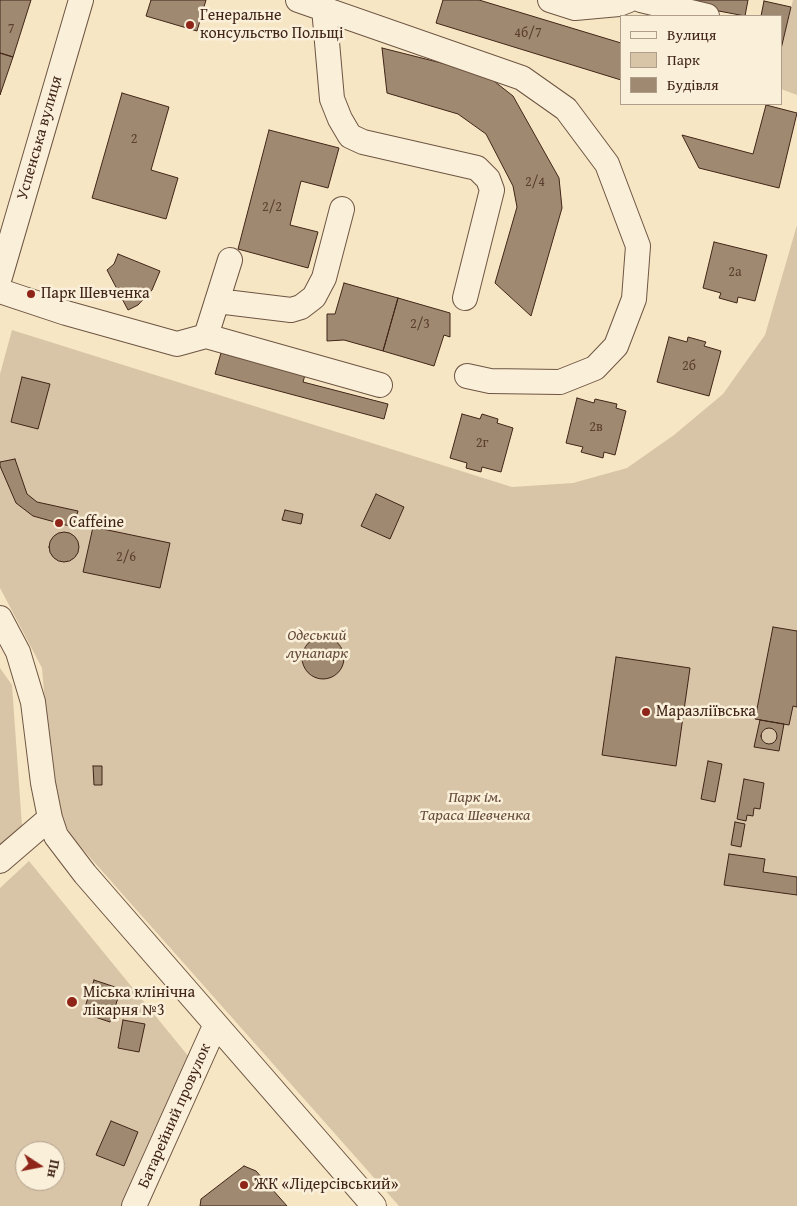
<!DOCTYPE html>
<meta charset="utf-8">
<style>
body{margin:0}
#map{position:relative;width:797px;height:1206px;overflow:hidden;background:#f7e6c4;font-family:"Gentium Book Plus",serif}
canvas{display:block}
.legend{position:absolute;left:620px;top:15px;width:162px;height:90px;box-sizing:border-box;background:#faefd9;border:1px solid #b09e8c;margin:0;padding:6px 9px;list-style:none;font-size:15px;color:#412518}
.legend li{display:flex;align-items:center;gap:10px;height:25px}
.legend b{width:25px;border:1px solid #b09e8c}
.north{position:absolute;left:15px;top:1141px;width:50px;height:50px;box-sizing:border-box;background:#faefd9;border:1px solid #b09e8c;border-radius:50%;rotate:101deg;font-size:14px;font-weight:700;line-height:20px;text-align:center;color:#412518}
.north::after{content:'';display:block;margin:auto;width:18px;height:22px;background:#8f2418;clip-path:polygon(50% 0,100% 100%,50% 72%,0 100%)}
</style>
<div id="map">
<canvas width="797" height="1206"></canvas>
<ul class="legend">
<li><b style="height:6px;background:#faefd9"></b>Вулиця</li>
<li><b style="height:14px;background:#d8c5a7"></b>Парк</li>
<li><b style="height:14px;background:#a08971"></b>Будівля</li>
</ul>
<div class="north">Пн</div>
</div>
<script>
const context = document.querySelector('canvas').getContext('2d');
context.lineJoin = 'round';
function fill(path, color) { context.fillStyle = color; context.fill(path, 'evenodd'); }
const shape = rows => new Path2D(rows.map(r => 'M' + r).join(''));
function strokePath(path, color, width, dash) { context.strokeStyle = color; context.lineWidth = width; context.lineCap = dash ? 'butt' : 'round'; context.setLineDash(dash || []); context.stroke(path); }
function label(font, color, halo, rows, align = 'center') {
  context.font = font + ' "Gentium Book Plus",serif'; context.lineWidth = 5; context.setLineDash([]); context.textBaseline = 'middle'; context.strokeStyle = halo; context.fillStyle = color; for (const [text, x, y, turn = 0] of rows) {
    context.save(); context.translate(x, y); context.rotate((+turn || 0) * Math.PI / 180); context.textAlign = isNaN(turn) ? turn : align; if (halo) context.strokeText(text, 0, 0); context.fillText(text, 0, 0); context.restore();
  }
}
const green = shape([
 [793,0,797,0,797,95,781,89,781,49],
 [797,225,797,1206,399,1206,71,836,58,811,51,776,42,668,0,588,0,374,12,330,512,487,573,483,627,468,674,435,723,394,765,335],
 [0,668,12,685,22,826,0,847],
 [29,861,189,1057,123,1206,0,1206,0,888],
 [25,1151,55,1151,55,1181,25,1181]
]);
const building = shape([
 [0,0,31,0,13,57,0,53,0,0],
 [151,0,206,0,197,31,146,16,151,0],
 [443,0,479,0,621,43,621,80,436,23,443,0],
 [683,0,748,0,745,16,682,4,683,0],
 [764,1,791,7,781,49,781,16,761,16,764,1],
 [382,48,485,74,513,96,559,178,562,208,531,316,495,283,517,207,513,186,486,134,458,114,387,93,382,48],
 [0,53,13,57,0,95,0,53],
 [122,93,169,107,151,170,178,178,166,219,92,198,122,93],
 [766,105,797,113,779,188,699,168,682,135,753,154,766,105],
 [269,130,339,148,328,188,301,181,290,225,318,232,308,268,238,249,269,130],
 [714,242,767,255,755,301,738,297,737,303,719,298,721,293,703,288,714,242],
 [118,254,160,271,152,290,138,305,128,310,107,270,114,264,118,254],
 [344,283,398,298,383,351,344,340,327,341,327,314,335,314,344,283],
 [398,298,450,313,450,337,444,335,434,366,383,351,398,298],
 [669,337,687,342,688,337,706,342,704,346,721,351,709,396,657,382,669,337],
 [221,353,305,375,303,382,388,404,384,419,215,374,221,353],
 [22,377,50,384,38,429,11,422,22,377],
 [577,398,594,403,595,399,617,404,616,408,626,411,615,455,604,452,603,458,581,452,583,447,566,443,577,398],
 [462,414,480,419,482,414,498,419,497,423,513,428,501,472,482,467,481,472,466,468,467,463,450,458,462,414],
 [15,459,27,494,37,502,78,511,73,527,33,516,16,503,0,466,0,462,15,459],
 [376,494,404,507,390,539,361,526,376,494],
 [285,510,303,514,301,524,282,520,285,510],
 [93,527,170,543,160,588,83,572,93,527],
 '49 547a15 15 0 1 1 30 0a15 15 0 1 1-30 0Z',
 [773,627,797,631,797,707,793,706,789,725,755,719,773,627],
 '302 658a21 21 0 1 1 42 0a21 21 0 1 1-42 0Z',
 [616,657,690,668,676,766,602,755,616,657],
 [760,720,784,724,779,751,754,747,760,720],
 '761 736a8 8 0 1 1 16 0a8 8 0 1 1-16 0Z',
 [708,761,722,764,715,802,701,799,708,761],
 [93,766,102,766,102,785,94,785,93,766],
 [744,779,764,783,760,809,754,808,753,816,747,815,746,821,737,819,744,779],
 [735,822,745,824,741,847,731,845,735,822],
 [729,854,765,859,763,872,797,877,797,895,724,885,729,854],
 [94,980,121,989,110,1022,83,1013,94,980],
 [123,1020,145,1024,139,1052,118,1048,123,1020],
 [111,1121,138,1132,124,1166,96,1155,111,1121],
 [244,1166,256,1171,287,1206,200,1206,201,1199,244,1166]
]);
const minor = shape([
 [298,0,522,78,566,109,607,164,638,246,634,299,616,346,595,368,560,382,490,381,467,376],
 [550,0,575,8,619,4,629,0],
 [641,0,707,16],
 [324,8,332,99,340,119,350,136,363,142,477,168,488,179,492,190,465,298],
 [0,277,81,0],
 [0,291,66,313,177,344,206,336,380,385],
 [217,301,291,310,301,307,314,297,324,278,342,209],
 [206,336,230,260],
 [0,618,18,652,33,702,43,783,50,818,56,836,85,874,374,1206],
 [0,861,50,818],
 [134,1206,215,1026]
]);
const markers = [
 [190,25,5,"#8f2418"],
 [31,294,5,"#8f2418"],
 [59,523,5,"#8f2418"],
 [646,712,5,"#8f2418"],
 [72,1002,6,"#8f2418"],
 [244,1185,5,"#8f2418"]
];
const numberNames = [
 ["7",11,29],
 ["4б/7",528,33],
 ["2",134,139],
 ["2/4",535,182],
 ["2/2",272,207],
 ["2а",735,272],
 ["2/3",420,324],
 ["2б",689,366],
 ["2в",596,427],
 ["2г",482,443],
 ["2/6",126,557]
];
const poiNames = [
 ["Генеральне",200,16],
 ["консульство Польщі",200,34],
 ["Парк Шевченка",41,294],
 ["Caffeine",69,523],
 ["Маразліївська",656,712],
 ["Міська клінічна",83,993],
 ["лікарня №3",83,1011],
 ["ЖК «Лідерсівський»",254,1185]
];
const streetNames = [
 ["Успенська вулиця",40,138,-74],
 ["Батарейний провулок",175,1116,-66]
];
const parkNames = [
 ["Одеський",317,636],
 ["лунапарк",317,654],
 ["Парк ім.",475,798],
 ["Тараса Шевченка",475,816]
];
fill(green, '#d8c5a7');
fill(building, '#a08971');
strokePath(building, '#412518', 1);
strokePath(minor, '#6e5543', 26);
strokePath(minor, '#faefd9', 24);
for (const [x, y, r, color] of markers) { const dot = new Path2D(); dot.arc(x, y, r, 0, 2 * Math.PI); context.fillStyle = color; context.fill(dot); strokePath(dot, '#faefd9', 2); }
label('14px', '#593e2e', null, numberNames);
label('16px', '#412518', '#faefd9', poiNames, 'left');
label('16px', '#412518', '#faefd9', streetNames);
label('italic 16px', '#674d3c', '#faefd9', parkNames);
</script>
